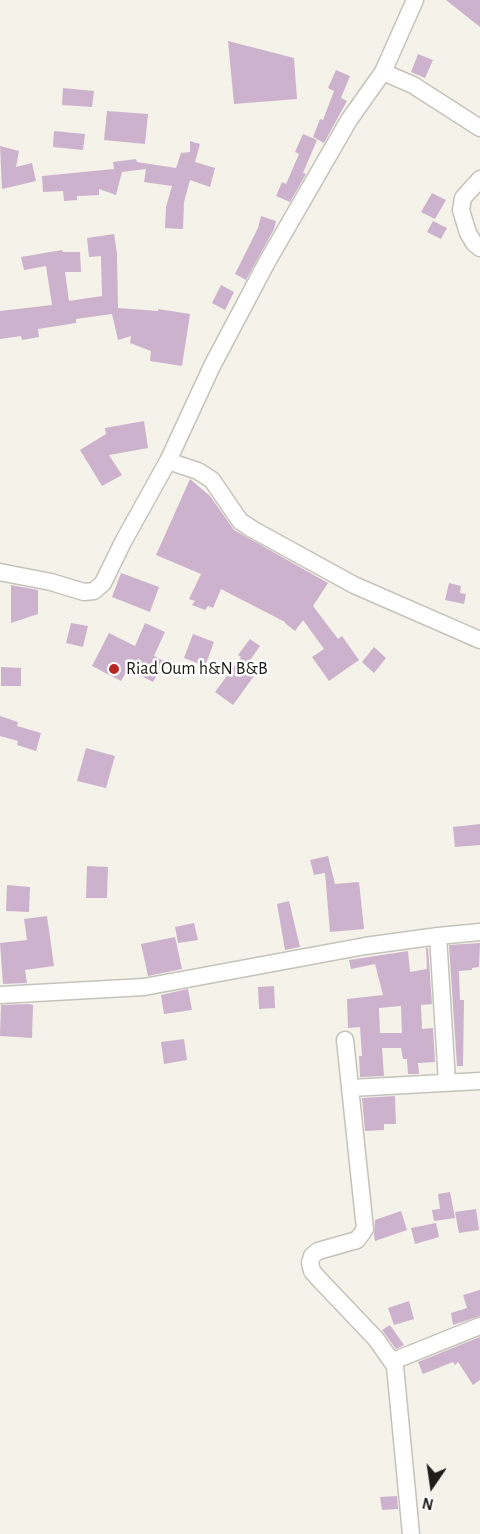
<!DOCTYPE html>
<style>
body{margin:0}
#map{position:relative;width:480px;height:1534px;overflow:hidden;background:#f5f2ea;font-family:"Alegreya Sans",sans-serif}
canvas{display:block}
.north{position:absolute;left:402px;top:1456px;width:60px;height:60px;-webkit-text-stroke:4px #fff;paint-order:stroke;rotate:193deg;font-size:16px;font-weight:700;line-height:24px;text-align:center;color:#1d1c19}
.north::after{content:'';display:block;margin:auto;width:21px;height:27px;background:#1d1c19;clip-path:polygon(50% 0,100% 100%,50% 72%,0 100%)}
</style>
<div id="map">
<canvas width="480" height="1534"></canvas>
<div class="north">N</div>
</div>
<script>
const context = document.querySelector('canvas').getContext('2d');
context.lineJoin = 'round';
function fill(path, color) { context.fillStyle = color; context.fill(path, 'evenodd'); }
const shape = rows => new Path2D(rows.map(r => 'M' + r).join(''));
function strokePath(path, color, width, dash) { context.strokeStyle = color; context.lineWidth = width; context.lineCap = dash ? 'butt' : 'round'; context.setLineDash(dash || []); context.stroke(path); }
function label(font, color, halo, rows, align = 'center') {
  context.font = font + ' "Alegreya Sans",sans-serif'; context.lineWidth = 5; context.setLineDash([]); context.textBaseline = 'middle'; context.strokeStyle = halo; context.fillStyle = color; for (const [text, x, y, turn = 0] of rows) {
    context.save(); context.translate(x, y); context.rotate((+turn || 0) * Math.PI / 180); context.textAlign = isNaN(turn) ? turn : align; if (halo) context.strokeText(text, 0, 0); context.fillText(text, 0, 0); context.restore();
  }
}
const building = shape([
 [446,0,480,0,480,27],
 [228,41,294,58,297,99,234,104],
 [418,54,433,60,425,78,411,72],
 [336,70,350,76,341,98,347,101,324,143,313,137,320,119,323,120,334,91,328,88],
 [63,88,94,91,92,107,62,105],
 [107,111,148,114,145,144,104,140],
 [54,131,85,134,83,150,53,147],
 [303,134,317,140,303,173,306,174,290,202,276,196,282,182,286,184,299,154,295,152],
 [190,141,200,144,195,162,215,168,210,187,190,180,184,202,183,229,165,228,166,207,172,186,144,182,146,169,122,172,116,195,99,189,99,195,77,196,77,200,64,201,63,191,43,192,42,176,114,169,113,162,136,159,137,162,176,168,181,153,190,152],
 [0,146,19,151,16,167,32,163,36,181,2,189],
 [432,193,446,200,435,219,421,212],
 [261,216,276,221,274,229,246,280,235,274,258,228],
 [433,221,447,228,441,239,427,232],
 [114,234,117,253,118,308,158,311,158,309,190,314,182,366,150,361,151,351,130,343,131,336,118,340,112,314,76,319,76,323,38,329,39,337,22,340,21,336,0,339,0,311,52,305,46,266,24,270,21,257,62,250,63,252,80,252,81,272,65,272,69,301,102,296,101,256,89,257,87,238],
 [221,285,234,292,225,310,212,303],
 [144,421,148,448,109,455,122,475,102,486,80,450,106,434,105,428],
 [190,479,210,496,234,530,328,583,313,606,338,639,342,636,359,660,329,681,312,657,324,649,303,620,295,631,285,623,285,622,221,589,213,608,208,606,205,610,192,605,195,601,189,599,201,574,156,555],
 [121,573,159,587,150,612,112,597],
 [449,583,461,586,460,593,466,594,464,604,445,600],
 [11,585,38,590,38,614,11,623],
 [71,623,88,626,83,647,66,643],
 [145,623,165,632,154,656,164,661,153,682,128,669,121,681,92,666,109,633,135,646],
 [193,634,214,642,205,666,184,658],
 [250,639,260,646,244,669,254,676,233,705,215,692,241,657,238,655],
 [374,647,386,658,374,673,362,662],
 [1,667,21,668,21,686,1,686],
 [0,716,18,722,17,726,41,733,36,751,17,745,18,741,0,736],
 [86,748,115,756,106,788,77,781],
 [480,824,480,845,455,847,453,827],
 [328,856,335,884,359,882,364,929,330,932,325,873,314,875,310,860],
 [87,866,108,867,107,898,86,898],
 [7,885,30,887,29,912,6,911],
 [289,901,300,947,285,950,277,904],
 [47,916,54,966,25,970,27,983,3,984,0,943,27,940,24,919],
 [194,923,198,940,178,943,175,927],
 [175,937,182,969,148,976,141,944],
 [480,943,479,967,472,968,472,970,459,971,460,1000,464,1000,463,1066,457,1066,449,945],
 [426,948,428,948,432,1004,421,1005,422,1029,433,1028,435,1062,418,1063,419,1074,408,1074,407,1059,403,1059,401,1048,382,1048,384,1076,360,1077,359,1056,362,1056,360,1027,348,1028,347,999,383,995,375,964,351,969,349,960,408,951,410,972,427,969],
 [401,1006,402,1033,380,1033,379,1008],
 [274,986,275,1008,259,1009,258,987],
 [188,989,192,1010,164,1014,161,995],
 [29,1004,33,1005,32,1038,0,1036,1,1005],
 [184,1039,187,1060,164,1064,161,1042],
 [395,1096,396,1124,384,1124,384,1130,365,1131,362,1098],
 [450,1192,455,1218,434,1221,432,1210,440,1209,438,1194],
 [476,1209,479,1230,459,1233,455,1212],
 [401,1211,407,1230,375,1241,374,1235,375,1220],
 [436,1223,439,1237,415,1244,411,1228],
 [480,1290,480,1316,453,1325,451,1313,467,1308,463,1295],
 [409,1301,414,1319,394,1325,388,1308],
 [390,1325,404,1345,396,1349,382,1330],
 [480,1337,480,1380,473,1385,458,1362,455,1365,453,1362,423,1374,418,1362],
 [397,1496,398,1509,382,1510,380,1497]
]);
const minor = shape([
 [383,72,413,85,480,128],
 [480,179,463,198,461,210,468,233,474,243,480,248],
 [168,461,212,366,267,262,349,120,383,72,415,0],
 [0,572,51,582,84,592,94,591,103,583,123,542,168,461,198,471,212,480,240,521,252,529,354,585,480,640],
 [438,936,447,1082],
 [0,995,144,987,365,946,438,936,480,932],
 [345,1040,365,1229,357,1240,318,1251,312,1256,310,1263,312,1271,318,1278,376,1339,395,1366,411,1534],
 [351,1088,480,1081],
 [393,1361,480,1326]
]);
const markers = [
 [114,669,6,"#b62622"]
];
const poiNames = [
 ["Riad Oum h&N B&B",126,669]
];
fill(building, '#cdb2cd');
strokePath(minor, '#c5c2ba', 19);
strokePath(minor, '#fff', 16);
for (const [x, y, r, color] of markers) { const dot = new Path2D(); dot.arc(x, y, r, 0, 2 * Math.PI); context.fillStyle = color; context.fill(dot); strokePath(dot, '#fff', 2); }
label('18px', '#1d1c19', '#fff', poiNames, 'left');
</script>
